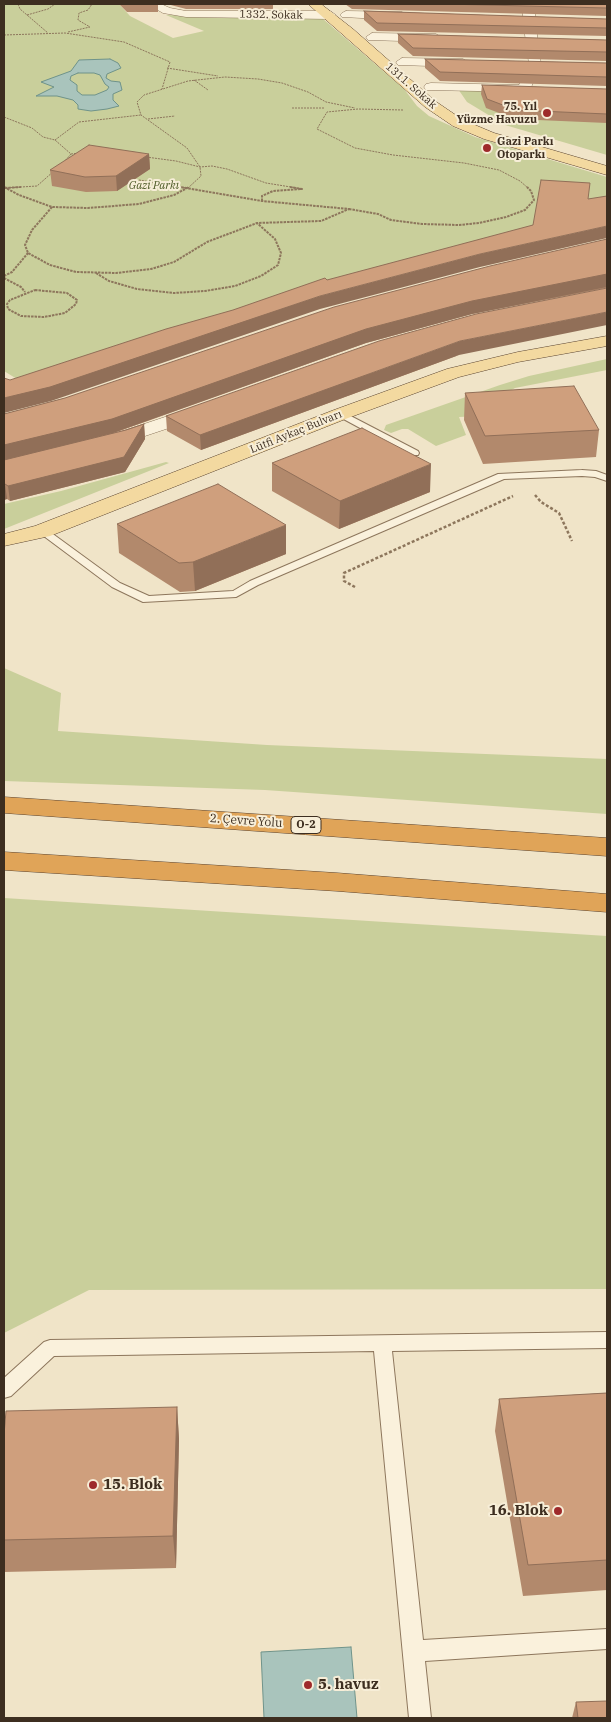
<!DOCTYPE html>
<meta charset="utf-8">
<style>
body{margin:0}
#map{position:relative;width:611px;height:1722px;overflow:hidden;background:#f0e4c8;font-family:"IBM Plex Serif",serif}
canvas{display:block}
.frame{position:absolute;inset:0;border:5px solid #3d2e20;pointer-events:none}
</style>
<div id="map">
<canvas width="611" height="1722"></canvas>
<div class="frame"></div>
</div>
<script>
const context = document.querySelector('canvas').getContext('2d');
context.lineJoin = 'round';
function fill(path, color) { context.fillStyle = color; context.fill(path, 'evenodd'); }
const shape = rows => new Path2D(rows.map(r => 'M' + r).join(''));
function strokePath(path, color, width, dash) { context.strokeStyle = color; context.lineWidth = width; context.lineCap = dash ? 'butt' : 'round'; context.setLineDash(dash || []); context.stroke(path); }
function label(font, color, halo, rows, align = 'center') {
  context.font = font + ' "IBM Plex Serif",serif'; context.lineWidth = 4; context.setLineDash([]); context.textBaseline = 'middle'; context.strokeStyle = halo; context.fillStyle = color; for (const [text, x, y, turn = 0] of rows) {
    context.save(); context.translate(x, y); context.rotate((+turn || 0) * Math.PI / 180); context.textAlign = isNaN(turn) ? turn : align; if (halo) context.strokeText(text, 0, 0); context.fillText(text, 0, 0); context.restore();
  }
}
const green = shape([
 [4,4,119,4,130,16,173,38,204,31,166,15,322,18,404,89,417,106,429,116,475,137,607,177,607,210,25,384,4,371],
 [458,89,607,96,607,155,505,125,467,102],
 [607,359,607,370,515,388,497,398,502,415,459,417,466,435,436,446,408,429,402,429,391,433,384,430,386,425,500,385,529,376],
 [166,462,169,463,4,529,4,504,61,491],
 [4,668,61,693,58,731,267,745,607,759,607,814,265,790,4,781],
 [4,898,607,936,607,1289,89,1290,4,1333]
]);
const water = shape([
 [110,59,118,63,121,68,107,74,106,78,111,81,120,82,122,90,113,94,113,100,119,106,107,109,91,111,78,109,78,105,73,100,57,96,36,96,54,87,41,82,71,71,79,60,110,59],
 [78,73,94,73,100,75,105,84,109,87,107,90,95,95,82,95,77,91,77,85,70,80,71,76,78,73],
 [351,1647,357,1718,264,1718,261,1652,351,1647]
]);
const pathFar2 = shape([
 [18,4,20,9,48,33],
 [27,15,48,9,55,4],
 [68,32,90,27,78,20,79,13,88,10,92,4],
 [4,35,65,33,124,42,170,62,162,89],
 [167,68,218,76],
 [194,80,208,90],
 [292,108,325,108],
 [403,110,358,109,327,112,317,129,355,148,393,155,464,163,499,170,520,181,528,188],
 [4,117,32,128,43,137,55,140,71,154,64,162],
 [148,119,175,116],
 [55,140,79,122,141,115],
 [71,154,80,153],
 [146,157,176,161,200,167,212,166,227,169,266,183,297,188],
 [139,180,187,188],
 [4,187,6,188],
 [5,188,37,186,54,171],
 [188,188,201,176,200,167,187,148,141,115,137,102,144,95,188,81,225,77,258,79,282,83,308,92,326,102,355,108]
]);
const pathFar1 = shape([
 [4,187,19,195,52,207,88,208,139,204,174,195,189,187],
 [5,188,21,187],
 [262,201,262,196,273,191,302,189,290,187],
 [52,207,32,230,25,245,28,253,50,265,76,272,116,273,151,269,174,262,207,242,257,223,321,221,349,209,262,201,180,187],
 [349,209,378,214,391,220,422,224,459,225,479,223,506,217,525,210,534,200,531,191,527,187],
 [96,273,109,281,137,289,174,293,205,291,235,286,261,276,278,265,281,253,275,239,257,223],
 [4,276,12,272,28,253],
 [4,278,21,287,25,292],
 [35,290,67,293,77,300,76,304,65,313,44,317,21,316,8,309,7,304,10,300,35,290]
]);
const path = shape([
 [535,495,541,502,559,513,572,541],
 [355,587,344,581,344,573,513,496]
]);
const lane = shape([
 [341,411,418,451,419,453,418,455,410,455,338,416,338,412,341,411],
 [582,470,596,471,607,475,607,481,595,477,582,476,504,479,258,585,236,597,143,602,112,587,37,531,38,529,46,529,120,583,149,596,233,591,250,581,498,474,582,470],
 [607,1332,607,1348,392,1351,423,1640,607,1629,607,1649,425,1661,431,1718,409,1718,374,1351,54,1356,11,1396,4,1398,4,1378,44,1342,50,1340,607,1332]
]);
const street = shape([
 [147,4,161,4,170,8,186,11,330,11,336,15,330,19,186,17,163,13,147,4],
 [523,4,535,4,535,20,541,64,529,92,426,90,424,87,426,84,431,83,519,85,529,64,523,20,523,4],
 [346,11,402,12,408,16,402,20,342,17,340,15,342,13,346,11],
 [372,33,436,34,442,38,436,42,368,40,366,37,372,33],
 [402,58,463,59,469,63,463,67,398,65,396,62,402,58],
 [201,405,208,407,211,411,208,415,109,448,102,446,99,442,102,438,201,405]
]);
const primary = shape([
 [308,4,321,4,353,29,435,101,463,120,494,133,607,166,607,175,484,139,453,126,425,107,308,4],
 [607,336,607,346,518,362,459,377,348,418,50,536,4,546,4,534,35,526,334,410,447,369,518,352,607,336]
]);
const highway = shape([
 [4,797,607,838,607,856,4,813,4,797],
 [4,852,337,873,607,894,607,912,337,891,4,870,4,852]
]);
const wall = shape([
 [119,4,158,4,158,12,127,12],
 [167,4,273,4,273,9,186,9],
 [345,4,607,4,607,16,352,9],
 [364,11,607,19,607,36,377,31,364,20],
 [398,34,607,40,607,61,413,56,398,43],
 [425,59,607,63,607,87,607,86,440,81,425,68],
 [482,85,607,89,607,123,515,119,486,108,481,94],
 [149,154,150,169,117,191,86,192,52,186,50,170],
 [607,239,607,288,472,314,366,343,114,433,126,430,144,424,145,439,125,472,10,501,7,499,4,500,4,414,65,398],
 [459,355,201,450,167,431,166,416],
 [465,393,599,430,596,457,483,464,464,420],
 [272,463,430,492,339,529,272,491],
 [117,524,286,554,195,591,180,592,119,553],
 [607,1393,607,1590,523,1596,495,1431,499,1399],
 [177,1407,179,1439,176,1568,4,1572,4,1435],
 [576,1702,607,1718,572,1718]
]);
const shadedWall = shape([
 [149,154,150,169,117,191,116,176],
 [607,226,607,238,480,267,320,309,51,401,4,413,4,398,320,296,480,254],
 [607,274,607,287,472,314,366,343,113,433,4,461,4,445,366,329,472,301],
 [607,312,607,325,459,355,201,450,200,435,460,341],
 [144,424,145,439,125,472,10,501,8,486],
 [431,464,430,492,339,529,340,501],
 [4,484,5,484,7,499,4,500],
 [286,525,286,554,195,591,193,562],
 [177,1407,179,1439,176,1568,173,1536]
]);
const building = shape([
 [444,4,607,4,607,8,444,4],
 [364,11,607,19,607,28,377,23,364,11],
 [398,34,607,40,607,52,413,48,398,34],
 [425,59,607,63,607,77,440,72,425,59],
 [482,85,607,89,607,114,516,110,487,99,482,85],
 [89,145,149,154,116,176,85,177,50,170,89,145],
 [541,180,590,183,588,199,607,196,607,226,480,254,320,296,50,387,4,398,4,378,10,380,166,329,233,310,325,278,327,280,533,225,541,180],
 [607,239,607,274,472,301,366,329,112,419,4,445,4,414,65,398,334,307,490,266,607,239],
 [607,288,607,312,460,341,200,435,166,416,379,341,476,314,607,288],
 [574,386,599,430,485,436,465,393,574,386],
 [144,424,124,457,8,486,5,484,4,484,4,460,126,430,144,424],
 [362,428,431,464,340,501,272,463,362,428],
 [218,484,286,525,193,562,179,563,117,524,218,484],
 [607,1393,607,1560,528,1565,499,1399,607,1393],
 [177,1407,173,1536,4,1540,4,1435,6,1411,177,1407],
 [607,1701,607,1718,578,1718,576,1702,607,1701]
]);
const markers = [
 [547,113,5,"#9e2a2b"],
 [487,148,5,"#9e2a2b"],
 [93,1485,5,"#9e2a2b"],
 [558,1511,5,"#9e2a2b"],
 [308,1685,5,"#9e2a2b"]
];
const farStreetnames = [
 ["1332. Sokak",271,15,1],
 ["1311. Sokak",411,86,41],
 ["Lütfi Aykaç Bulvarı",296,432,-22]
];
const farPoinames = [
 ["75. Yıl",537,107],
 ["Yüzme Havuzu",537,120],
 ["Gazi Parkı",497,142,"left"],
 ["Otoparkı",497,155,"left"]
];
const farParknames = [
 ["Gazi Parkı",154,186]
];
const shields = [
 [306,825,30]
];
const shieldNames = [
 ["O-2",306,825]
];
const streetNames = [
 ["2. Çevre Yolu",246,821,4]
];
const nearPoinames = [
 ["15. Blok",103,1485],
 ["16. Blok",548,1511,"right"],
 ["5. havuz",318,1685]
];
fill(green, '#c9cf9b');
fill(water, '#a9c4bc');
strokePath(water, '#6f938a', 1);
strokePath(lane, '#8d765c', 2);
strokePath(street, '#8d765c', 1);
strokePath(primary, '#5b4430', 1);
strokePath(highway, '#5b4430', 1);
strokePath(pathFar2, '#8d765c', 1, [2, 1]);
strokePath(pathFar1, '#8d765c', 2, [2.5, 1]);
strokePath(path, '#8d765c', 2.5, [3, 2]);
fill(lane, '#faf1dc');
fill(street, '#faf1dc');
fill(primary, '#f3d9a0');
fill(highway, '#e0a458');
fill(wall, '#b2896c');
fill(shadedWall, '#916f58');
fill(building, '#cf9f7d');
strokePath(building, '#916f58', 1);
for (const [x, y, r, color] of markers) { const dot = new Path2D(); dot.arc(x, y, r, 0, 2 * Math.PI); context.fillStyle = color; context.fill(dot); strokePath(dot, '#f7eed8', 2); }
label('11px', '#3d2e20', '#f7eed8', farStreetnames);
label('bold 11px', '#3d2e20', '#f7eed8', farPoinames, 'right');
label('italic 11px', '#4d5a26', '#f7eed8', farParknames);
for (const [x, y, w] of shields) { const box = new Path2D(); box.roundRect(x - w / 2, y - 8.5, w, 17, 4); context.fillStyle = '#f7eed8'; context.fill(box); strokePath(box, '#3d2e20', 1); }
label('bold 11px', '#3d2e20', null, shieldNames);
label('12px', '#3d2e20', '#f7eed8', streetNames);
label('bold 15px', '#3d2e20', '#f7eed8', nearPoinames, 'left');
</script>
